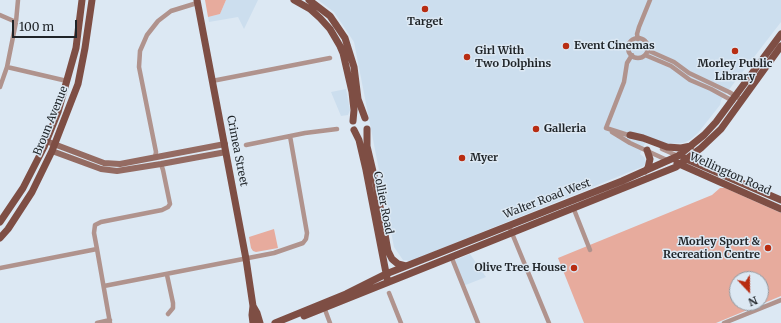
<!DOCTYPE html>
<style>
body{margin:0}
#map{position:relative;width:781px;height:323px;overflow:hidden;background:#dce8f3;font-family:Merriweather,serif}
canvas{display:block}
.north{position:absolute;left:729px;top:271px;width:40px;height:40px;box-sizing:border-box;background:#dce8f3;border:1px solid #909aa2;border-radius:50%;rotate:158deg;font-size:11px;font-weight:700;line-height:16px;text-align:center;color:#1f2428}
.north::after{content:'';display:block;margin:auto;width:14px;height:18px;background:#b82d12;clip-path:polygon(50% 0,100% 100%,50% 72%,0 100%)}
.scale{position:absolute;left:12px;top:20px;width:65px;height:18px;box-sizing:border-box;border:2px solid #1f2428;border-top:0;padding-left:5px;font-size:12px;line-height:14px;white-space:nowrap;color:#1f2428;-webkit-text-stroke:3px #dce8f3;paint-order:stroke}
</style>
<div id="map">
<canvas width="781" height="323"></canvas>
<div class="north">N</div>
<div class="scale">100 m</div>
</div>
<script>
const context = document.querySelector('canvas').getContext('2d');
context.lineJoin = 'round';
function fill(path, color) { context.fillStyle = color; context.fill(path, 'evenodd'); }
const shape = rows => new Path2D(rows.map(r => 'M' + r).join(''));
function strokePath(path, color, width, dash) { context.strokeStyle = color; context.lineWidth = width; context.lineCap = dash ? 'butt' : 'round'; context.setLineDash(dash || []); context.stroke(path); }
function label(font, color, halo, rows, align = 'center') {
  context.font = font + ' Merriweather,serif'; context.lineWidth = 3; context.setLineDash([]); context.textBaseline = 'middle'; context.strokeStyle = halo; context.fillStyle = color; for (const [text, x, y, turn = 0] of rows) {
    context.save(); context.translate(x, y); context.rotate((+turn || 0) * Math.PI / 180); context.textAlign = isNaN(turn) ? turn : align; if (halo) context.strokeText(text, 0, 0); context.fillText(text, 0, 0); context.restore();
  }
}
const built = shape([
 [226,0,258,0,244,29,238,17,209,22,208,17,220,14],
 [318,0,781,0,781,22,721,100,720,105,698,133,690,140,683,143,667,144,648,137,640,154,645,158,646,162,644,166,411,261,403,260,394,247,354,42,334,12],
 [346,89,350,110,348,115,341,116,331,92],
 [470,254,486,277,463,286,453,261]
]);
const green = shape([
 [205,0,226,0,220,14,208,17],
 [720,188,725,188,781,213,781,296,716,323,584,323,558,258,712,195],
 [737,279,761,279,761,303,737,303],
 [274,229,278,248,256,252,253,251,251,248,249,237]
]);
const street = shape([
 [0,15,16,22],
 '628 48a10 10 0 1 1 20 0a10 10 0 1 1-20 0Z',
 [638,39,637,34,639,27,650,0],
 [647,50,674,62,689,73,729,92,742,100],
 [645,55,671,66,690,80,711,89,733,101],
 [7,67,67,81],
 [212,81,330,58],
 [0,87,7,67,16,22,18,0],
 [606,128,631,136],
 [606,128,624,82,627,63,632,55],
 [612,132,630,143,669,161],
 [246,145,305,133,337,129],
 [662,149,678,156],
 [155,157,156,152,139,67,140,51,147,35,158,21,171,11,197,3],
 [573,207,590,250],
 [509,226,549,323],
 [451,256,478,323],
 [0,268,97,249],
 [167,275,173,303,173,308,168,314],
 [104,286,274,253,303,243,306,239,307,233,290,136],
 [389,293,401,323],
 [324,307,330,323],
 [97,323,110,320],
 [110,323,97,249,94,233,95,225,101,222,162,210,168,207,170,204,163,170,161,164],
 [724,323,781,300]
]);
const secondary = shape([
 [46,141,104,163,120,164,225,144],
 [52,151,101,169,117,171,161,164,226,152]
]);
const primary = shape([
 [197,0,246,259,253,306,252,315,253,323],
 [294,0,310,9,320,18,330,29,340,46,343,53,352,92,354,110,353,121],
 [309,0,330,16,345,38,354,67,358,99,365,118],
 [367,129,367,146,376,184,388,251,392,259,398,264,406,266],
 [354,130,359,140,366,170,387,278],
 [630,135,643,138,667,147,681,148,691,146],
 [684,158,781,200],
 [677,163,781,209],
 [645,171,648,168,650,159,647,150],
 [0,222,23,188,44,147,58,112,76,48,82,0],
 [0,238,8,229,32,192,52,151,78,84,85,48,92,0],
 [253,306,257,313,260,323],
 [304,316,676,167,701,148,721,129,781,46],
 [275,323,346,294,386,274,622,181,678,156,704,135,716,122,781,34]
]);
const markers = [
 [425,9,4,"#b82d12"],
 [566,46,4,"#b82d12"],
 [735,51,4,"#b82d12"],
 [467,57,4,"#b82d12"],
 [536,129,4,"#b82d12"],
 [462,158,4,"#b82d12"],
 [768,248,4,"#b82d12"],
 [574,268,4,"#b82d12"]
];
const poiNames = [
 ["Target",425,22,"center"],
 ["Event Cinemas",574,46],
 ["Girl With",475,51],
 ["Two Dolphins",475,64],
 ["Morley Public",735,64,"center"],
 ["Library",735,77,"center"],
 ["Galleria",544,129],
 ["Myer",470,158],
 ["Morley Sport &",760,242,"right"],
 ["Recreation Centre",760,255,"right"],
 ["Olive Tree House",566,268,"right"]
];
const streetNames = [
 ["Broun Avenue",51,121,-68],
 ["Crimea Street",237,151,79],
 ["Wellington Road",730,174,24],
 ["Walter Road West",547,199,-21],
 ["Collier Road",383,203,79]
];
fill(built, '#ccdeee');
fill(green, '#e7ab9d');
strokePath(street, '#b0938d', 4.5);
strokePath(secondary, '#946b62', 6);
strokePath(primary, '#7e4e44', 7);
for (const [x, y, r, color] of markers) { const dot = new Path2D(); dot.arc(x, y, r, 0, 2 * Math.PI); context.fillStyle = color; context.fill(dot); strokePath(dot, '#dce8f3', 1.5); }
label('bold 11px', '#1f2428', '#dce8f3', poiNames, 'left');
label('11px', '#1f2428', '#dce8f3', streetNames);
</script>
